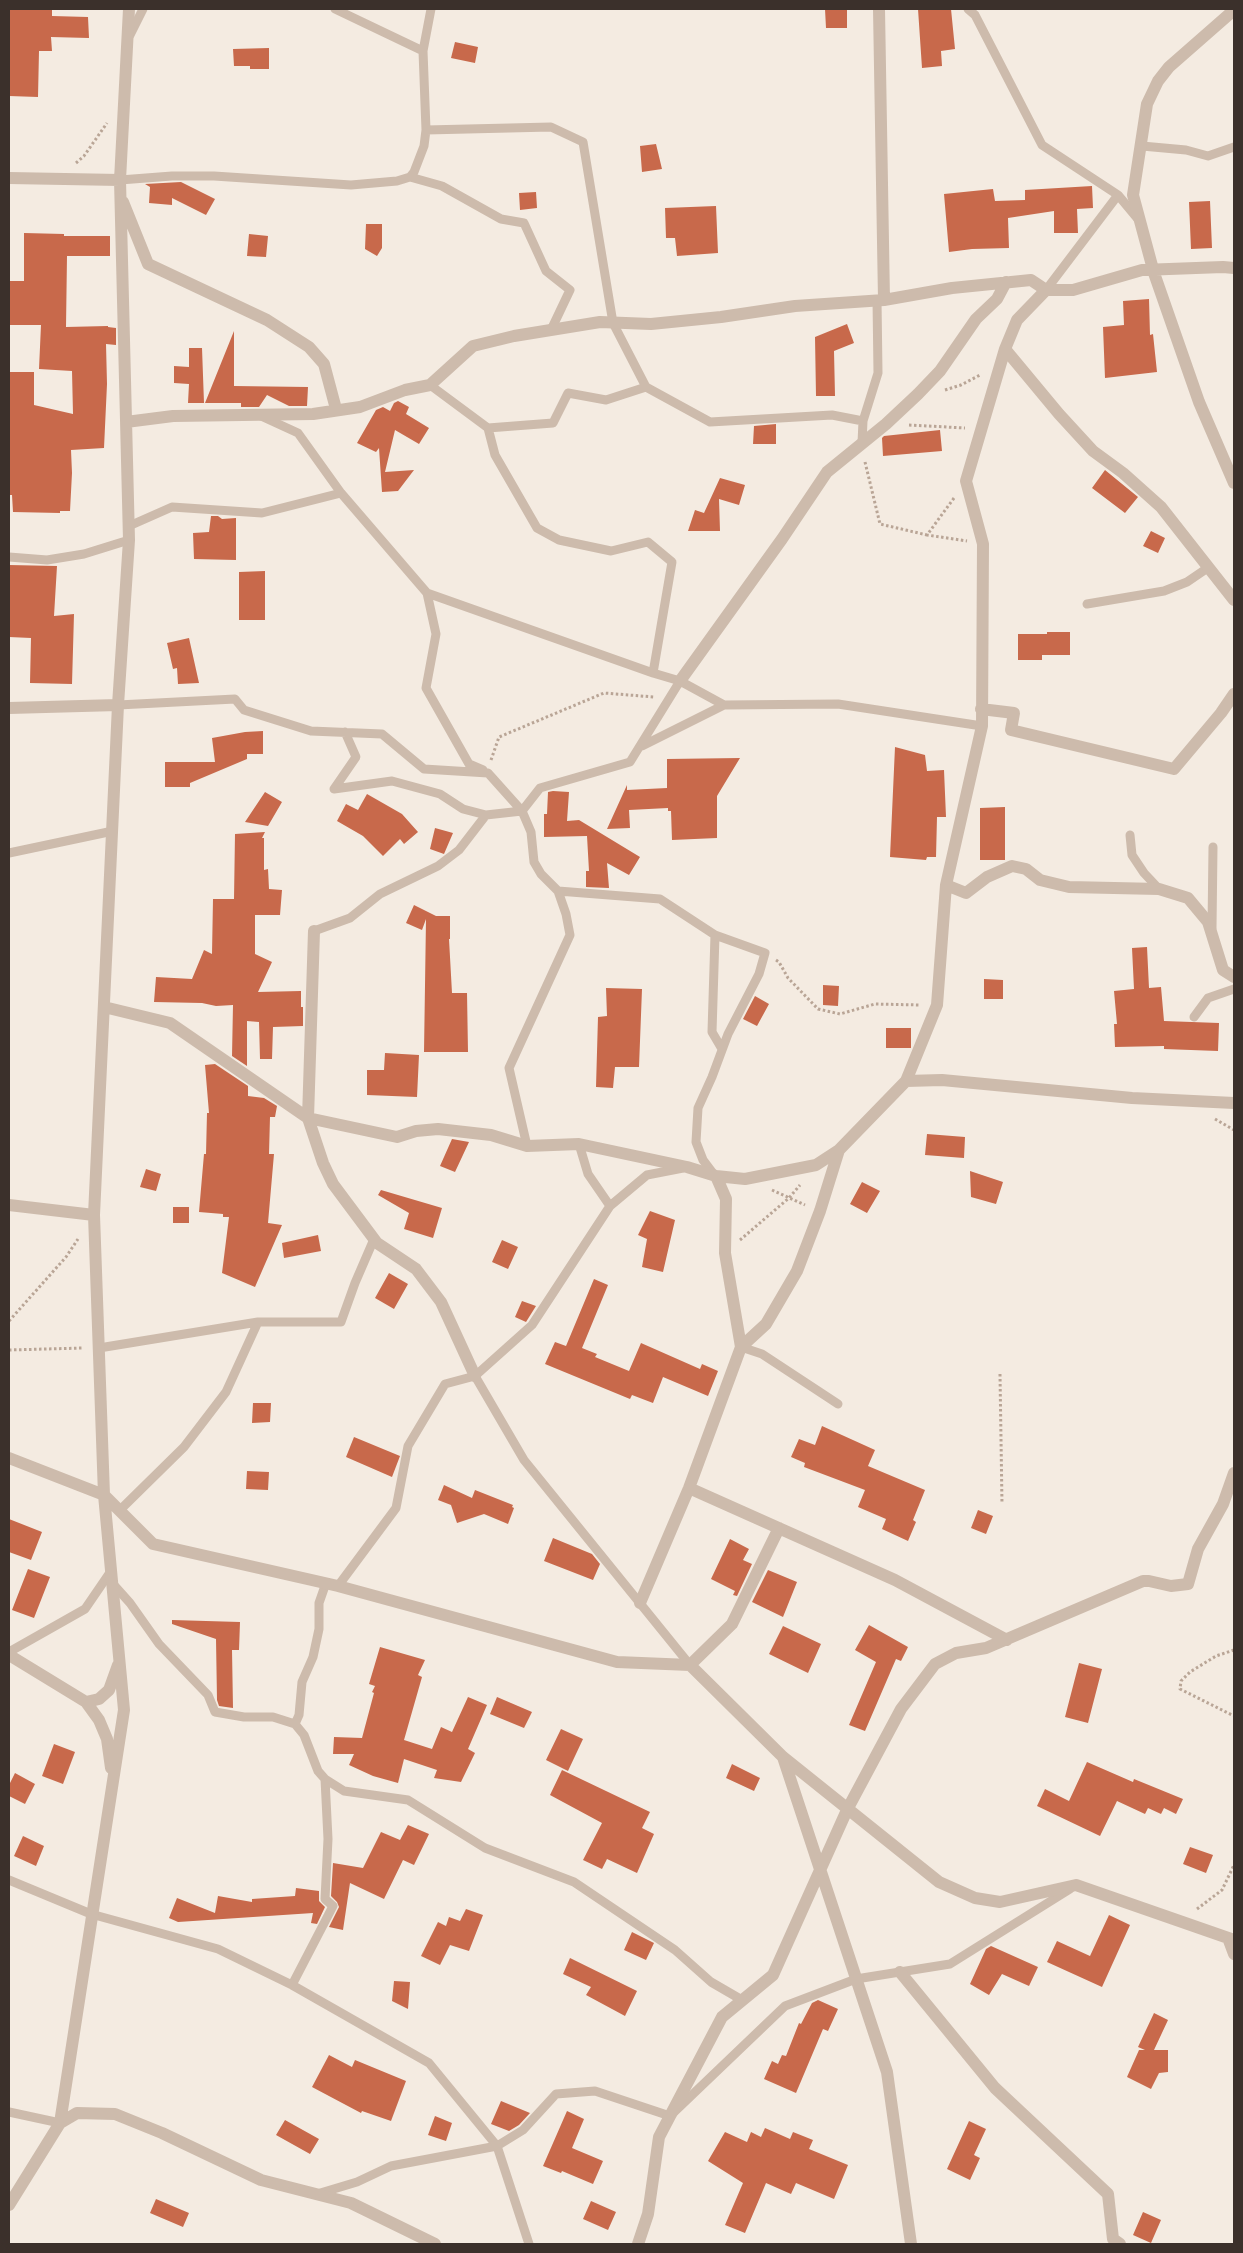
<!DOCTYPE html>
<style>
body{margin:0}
#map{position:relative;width:1243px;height:2253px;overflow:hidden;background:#f4ebe1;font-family:Figtree,sans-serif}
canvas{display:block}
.frame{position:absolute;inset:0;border:10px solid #3b302b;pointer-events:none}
</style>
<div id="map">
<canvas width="1243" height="2253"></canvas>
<div class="frame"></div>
</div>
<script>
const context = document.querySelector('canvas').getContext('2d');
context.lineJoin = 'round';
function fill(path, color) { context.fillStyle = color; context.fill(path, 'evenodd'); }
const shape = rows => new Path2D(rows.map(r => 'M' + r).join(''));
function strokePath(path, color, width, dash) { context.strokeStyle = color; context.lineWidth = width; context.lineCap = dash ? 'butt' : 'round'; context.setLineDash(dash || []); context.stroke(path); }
const building = shape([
 [9,9,52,9,52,16,88,17,89,38,51,37,52,51,39,51,38,97,9,96],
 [825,9,847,9,847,28,826,28],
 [918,9,951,9,955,49,941,51,942,66,922,68],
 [455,42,478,47,475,63,451,58],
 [269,48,269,69,250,69,250,66,234,66,233,49],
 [656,144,662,169,642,172,640,146],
 [181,182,215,199,206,215,172,198,172,205,149,203,150,187,145,184],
 [1092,186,1093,208,1077,209,1078,233,1054,233,1054,211,1008,218,1009,248,972,249,949,252,944,194,993,189,995,201,1025,200,1025,190],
 [536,192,537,208,520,210,519,193],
 [1210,201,1212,248,1191,249,1189,202],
 [716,206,718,253,677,256,675,238,666,238,665,208],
 [366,224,382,224,382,248,377,256,365,249],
 [24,233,64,234,64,236,110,236,110,256,67,256,66,327,108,326,108,327,116,328,116,345,106,344,107,384,104,448,71,450,72,473,70,511,60,511,60,513,13,512,12,495,9,495,9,372,34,372,34,405,73,414,72,371,39,369,41,325,9,325,9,281,24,281],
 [249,234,268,236,266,257,247,256],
 [1149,299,1150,335,1153,334,1157,372,1105,378,1103,327,1124,325,1123,301],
 [847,324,854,343,834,351,835,396,816,396,815,337],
 [234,331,234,386,308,387,307,406,289,406,267,395,259,407,241,407,241,403,205,403],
 [189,348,202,348,204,403,188,403,189,384,174,383,174,366,189,367],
 [398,401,409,407,406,414,429,428,419,444,395,430,385,472,414,470,398,491,382,492,379,448,376,452,357,443,376,410,383,407,390,411,394,403],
 [776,424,776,444,753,444,754,426],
 [940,430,942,451,883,456,882,438,884,436],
 [1105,470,1138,497,1125,513,1092,488],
 [720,478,745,485,739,505,719,499,720,531,688,531,695,510,704,513],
 [211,516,218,516,222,519,236,518,236,560,194,559,193,533,209,532],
 [1151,531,1165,538,1158,553,1143,546],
 [9,565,57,566,54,616,74,614,72,684,30,683,31,638,9,637],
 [265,571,265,620,239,620,239,572],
 [1047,632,1070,632,1070,655,1042,655,1042,660,1018,660,1018,634,1047,634],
 [189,638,199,683,178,684,177,668,173,669,167,643],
 [263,731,263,754,247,754,247,759,190,783,190,787,165,787,165,762,215,762,212,738,245,732],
 [895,747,925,755,927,771,944,770,946,817,937,817,936,857,927,857,926,860,890,857],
 [740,758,717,796,717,838,672,840,671,811,668,811,668,808,629,810,630,828,607,829,627,785,627,790,667,788,667,759],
 [553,791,569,792,567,821,579,820,640,857,629,875,607,863,609,888,586,887,586,871,589,871,587,836,544,837,544,814,547,814,548,792],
 [265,792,282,802,268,826,245,822],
 [367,794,402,814,418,832,404,844,400,839,383,856,363,836,337,821,346,804,358,810],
 [1005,807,1005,860,980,860,980,808],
 [435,828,453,833,444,854,430,849],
 [265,832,262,838,264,838,264,870,268,869,269,889,282,890,280,915,255,915,255,954,272,962,258,992,301,991,301,1007,303,1007,303,1026,273,1027,272,1059,260,1059,259,1022,247,1021,247,1066,232,1056,233,1005,216,1006,202,1003,154,1002,156,977,192,979,204,950,212,954,213,899,234,899,235,834],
 [414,905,436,916,450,916,450,939,449,939,452,993,467,993,468,1052,424,1052,426,919,422,930,406,923],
 [1147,947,1149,988,1161,987,1164,1021,1219,1023,1218,1051,1164,1049,1164,1046,1115,1047,1114,1024,1117,1024,1114,991,1134,989,1132,948],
 [984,979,1003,980,1003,999,984,999],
 [823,985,839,986,838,1006,823,1005],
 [606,988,642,989,639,1067,615,1067,613,1088,596,1087,598,1017,607,1016],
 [755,996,769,1004,757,1026,743,1019],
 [886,1028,911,1028,911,1048,886,1048],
 [385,1053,419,1055,417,1097,367,1095,367,1070,384,1070],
 [215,1064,248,1086,248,1096,264,1098,277,1106,275,1117,270,1117,269,1154,274,1154,268,1223,282,1225,255,1287,222,1273,229,1217,223,1217,223,1214,199,1212,204,1154,206,1154,207,1113,209,1113,205,1065],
 [927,1134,965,1137,964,1158,925,1155],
 [452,1139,469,1142,455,1172,440,1166],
 [146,1169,161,1174,156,1191,140,1187],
 [970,1171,1003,1182,996,1204,971,1197],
 [862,1182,880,1191,867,1213,850,1204],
 [381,1190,442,1208,433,1238,404,1229,409,1213,378,1195],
 [173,1207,189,1207,189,1223,173,1223],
 [650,1211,675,1220,663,1272,642,1267,647,1239,638,1235],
 [318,1235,321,1251,284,1258,282,1243],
 [502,1240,518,1247,508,1269,492,1262],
 [389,1273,408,1284,394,1309,375,1298],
 [594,1279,608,1285,582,1348,597,1354,595,1357,629,1371,641,1343,700,1369,702,1364,718,1371,708,1396,663,1377,653,1403,632,1395,630,1399,545,1364,555,1342,566,1346],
 [522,1301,536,1306,526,1322,515,1317],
 [253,1403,271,1403,270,1422,252,1423],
 [822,1426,875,1450,868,1466,925,1490,913,1520,916,1522,908,1541,882,1529,886,1519,858,1507,865,1490,804,1467,805,1463,791,1457,799,1439,815,1445],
 [354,1437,400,1456,392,1477,346,1457],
 [247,1471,269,1472,268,1490,246,1489],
 [444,1485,472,1498,475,1490,513,1505,512,1507,514,1508,508,1524,484,1514,457,1523,451,1505,438,1500],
 [978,1510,993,1516,986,1534,971,1528],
 [9,1519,42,1532,31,1560,9,1552],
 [553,1538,592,1554,600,1564,593,1580,544,1561],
 [730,1539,749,1549,743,1560,752,1564,737,1596,733,1595,735,1591,711,1579],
 [28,1569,50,1577,34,1618,12,1610],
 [768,1570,797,1582,783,1617,752,1602],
 [172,1620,240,1622,239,1650,232,1650,233,1708,219,1706,217,1700,216,1639,172,1624],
 [869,1625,908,1647,901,1661,896,1659,865,1731,849,1725,876,1662,855,1650],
 [783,1626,821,1644,808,1673,769,1654],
 [380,1647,425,1660,418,1675,422,1677,404,1740,432,1749,441,1727,452,1732,468,1697,487,1705,468,1749,475,1753,461,1782,434,1778,437,1770,404,1759,398,1783,373,1776,349,1765,354,1754,333,1754,334,1737,362,1738,374,1693,372,1692,375,1686,369,1684],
 [1079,1663,1102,1669,1088,1723,1065,1717],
 [497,1697,532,1712,524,1728,490,1714],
 [561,1729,583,1739,568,1771,546,1760],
 [54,1744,75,1752,63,1784,42,1776],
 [1087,1762,1133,1782,1134,1779,1183,1799,1176,1814,1164,1808,1161,1814,1148,1808,1145,1814,1117,1801,1100,1836,1037,1806,1045,1789,1069,1801],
 [732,1764,760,1778,754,1791,726,1778],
 [562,1770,650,1812,642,1828,654,1834,637,1873,607,1859,602,1869,583,1860,602,1823,550,1795],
 [15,1773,35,1784,25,1804,9,1796,9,1785],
 [408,1825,429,1834,414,1865,403,1860,384,1899,350,1883,343,1930,329,1927,339,1907,337,1902,331,1896,333,1863,363,1868,381,1832,400,1840],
 [23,1836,44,1846,36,1866,14,1856],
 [1190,1847,1213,1855,1206,1873,1183,1864],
 [296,1888,319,1891,319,1901,325,1907,317,1924,311,1923,313,1913,178,1922,169,1918,177,1898,215,1913,218,1896,252,1902,252,1899,295,1896],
 [466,1909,483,1915,469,1951,450,1945,440,1965,421,1956,438,1922,446,1926,449,1917,460,1921],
 [1109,1915,1130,1925,1102,1987,1047,1962,1057,1941,1090,1956],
 [632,1932,654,1943,646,1960,624,1950],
 [991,1946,1038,1967,1029,1986,1002,1974,989,1995,970,1984,986,1949],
 [570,1958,637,1991,625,2016,586,1995,591,1987,563,1974],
 [394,1981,410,1982,408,2009,392,2001],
 [818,2000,838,2009,828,2031,823,2029,796,2093,764,2079,772,2061,778,2064,782,2055,786,2056,799,2023,801,2024,812,2003],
 [1154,2013,1168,2020,1154,2050,1168,2050,1168,2072,1159,2073,1151,2089,1127,2077,1139,2050,1145,2050,1138,2047],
 [329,2055,352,2067,355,2060,406,2081,391,2121,362,2111,361,2113,312,2087],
 [501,2101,530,2113,519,2125,509,2131,491,2124],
 [567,2111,584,2119,572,2148,603,2161,593,2184,562,2171,561,2173,543,2166],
 [435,2116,452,2123,446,2141,428,2135],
 [285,2120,319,2139,310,2154,276,2135],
 [969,2121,986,2129,974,2155,980,2158,970,2180,947,2169],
 [765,2128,790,2139,793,2132,813,2140,809,2149,848,2165,834,2199,796,2183,791,2194,766,2183,745,2233,725,2225,743,2183,708,2161,725,2132,747,2142,751,2132,761,2137],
 [156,2199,189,2213,183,2227,150,2213],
 [591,2201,616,2212,608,2230,583,2219],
 [1143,2212,1161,2220,1151,2243,1133,2235]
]);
const path = shape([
 [76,163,84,156,107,123],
 [945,390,961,385,980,375],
 [909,425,965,428],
 [865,462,880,524,927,535],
 [954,498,927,535,967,541],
 [491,760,499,737,604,693,654,697],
 [776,960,779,962,788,978,818,1009,840,1014,875,1004,919,1005],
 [1215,1119,1234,1130],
 [772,1190,805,1205],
 [740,1240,789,1198,800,1185],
 [9,1321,66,1257,78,1239],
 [9,1350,83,1348],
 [1000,1374,1002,1504],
 [1234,1650,1216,1656,1190,1672,1181,1681,1180,1689,1234,1716],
 [1197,1909,1222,1890,1234,1865]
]);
const lane = shape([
 [335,9,423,51],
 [431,9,423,51,426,130,551,127,583,142,613,323,646,387,710,422,832,415,863,421],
 [968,9,975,15,1042,145,1118,195,1138,219],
 [130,35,143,9],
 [1142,146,1186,150,1208,156,1234,147],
 [410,177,414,172,424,146,426,130],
 [120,180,172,176,214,176,351,185,397,181,410,177,442,186,501,219,524,223,546,271,570,290,551,330],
 [1046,290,1118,195],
 [430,385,488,428,495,455,537,528,559,540,611,551,648,542,672,562,653,673],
 [261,416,298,433,341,493,427,593,653,673,680,681,724,705,838,704,982,726],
 [488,428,553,423,568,393,606,400,646,387],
 [862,443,863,421,878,373,877,300],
 [129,526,172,507,262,513,341,493],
 [9,557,47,560,84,554,129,540],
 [427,593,436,634,426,688,469,764,483,770],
 [1087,604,1164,591,1187,582,1209,567],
 [118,705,235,699,244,710,311,731,382,734,424,769,488,773,522,811,540,788,630,762,680,681],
 [642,746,724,705],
 [334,789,392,781,440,794,463,809,486,815],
 [334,789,356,757,345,732],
 [1130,835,1132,855,1144,873,1159,889],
 [9,853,113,831],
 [1212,928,1213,847],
 [314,931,350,918,380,894,438,866,459,850,486,815,522,811,531,832,534,862,541,874,558,891,660,899,715,935,765,953,759,974,728,1034,712,1077,698,1108,696,1142,703,1160,715,1176],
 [715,935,712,1032,722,1049],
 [1194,1017,1208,998,1234,989],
 [579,1144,588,1174,610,1206],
 [527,1146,509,1068,570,935,566,914,558,891],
 [741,1347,762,1354,838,1404],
 [99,1348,258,1322,341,1322,355,1283,374,1239],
 [475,1376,524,1460,690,1665],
 [120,1510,184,1447,226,1392,258,1322],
 [113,1584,130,1603,159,1644,208,1695,215,1712,244,1717,273,1717,295,1724,304,1735,318,1771,325,1779,344,1791,408,1800,485,1848,574,1882,675,1950,711,1982,742,2000],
 [338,1586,396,1508,408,1446,445,1384,475,1376,532,1325,610,1206,647,1175,683,1168],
 [9,1652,85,1609,111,1571],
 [295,1724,299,1715,302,1682,313,1657,319,1629,319,1603,326,1583],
 [9,1880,91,1914,218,1949,292,1985,429,2063,497,2146,529,2244],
 [292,1985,333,1906,325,1899,328,1839,325,1779],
 [9,2112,60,2123],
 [317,2194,357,2182,391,2166,497,2146,523,2130,556,2094,595,2091,670,2116,785,2006,856,1979,950,1964,1070,1889]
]);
const street = shape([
 [879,9,884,300],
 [1234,10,1169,67,1158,81,1147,104,1133,195,1154,273,1199,402,1234,483],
 [9,178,120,180],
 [123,202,148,264,267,320,309,347,324,364,336,409],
 [1005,349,1059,414,1093,451,1123,473,1161,507,1234,600],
 [126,422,173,416,313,414,360,407,405,390,430,385,473,346,514,336,600,322,651,324,721,317,795,306,884,300,952,288,1031,280,1046,290,1073,290,1142,270,1223,267,1234,268],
 [680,681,782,539,827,472,886,424,918,394,940,371,976,319,997,299,1006,282],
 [9,708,118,705],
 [981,709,1014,713,1011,730,1174,769,1221,713,1234,694],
 [946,885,966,893,987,877,1012,866,1026,869,1040,880,1069,887,1159,889,1188,898,1208,922,1223,970,1234,977],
 [314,931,308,1118,323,1163,333,1184,377,1243,416,1269,441,1302,475,1376],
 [104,1007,170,1023,308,1118,397,1137,416,1131,438,1129,491,1135,527,1146,579,1144,687,1167,716,1176,745,1179,816,1165,839,1150,906,1081,937,1005,946,885,982,726,983,544,966,481,1005,349,1017,320,1046,290],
 [906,1081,942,1080,1132,1098,1234,1103],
 [716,1176,726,1199,725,1253,741,1347],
 [9,1205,94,1215],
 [9,1458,104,1495,153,1544,338,1586,617,1662,690,1665,783,1757,939,1882,975,1898,1000,1902,1076,1885,1234,1940],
 [689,1488,895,1580,1007,1640],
 [640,1603,689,1488,741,1347,766,1324,797,1271,820,1211,839,1150],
 [9,1655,86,1702,99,1720,107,1739,111,1768],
 [690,1665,732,1624,779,1528],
 [86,1702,99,1699,109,1690,118,1665],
 [783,1757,887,2072,911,2244],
 [1228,1938,1234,1954],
 [900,1972,995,2088,1108,2194,1113,2239,1120,2244],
 [60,2123,77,2113,115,2114,162,2133,261,2180,351,2203,435,2244],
 [9,2205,60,2123,124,1710,104,1495,94,1215,118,705,129,540,120,180,129,9],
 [638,2244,648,2214,659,2137,670,2116,722,2017,773,1975,847,1810,901,1709,935,1664,956,1653,986,1648,1143,1581,1149,1581,1171,1586,1188,1584,1198,1549,1223,1504,1234,1473]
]);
fill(building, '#c8694b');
strokePath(path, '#b9a596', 3, [2.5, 2.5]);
strokePath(lane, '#cdbbac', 9);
strokePath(street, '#cdbbac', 12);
</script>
